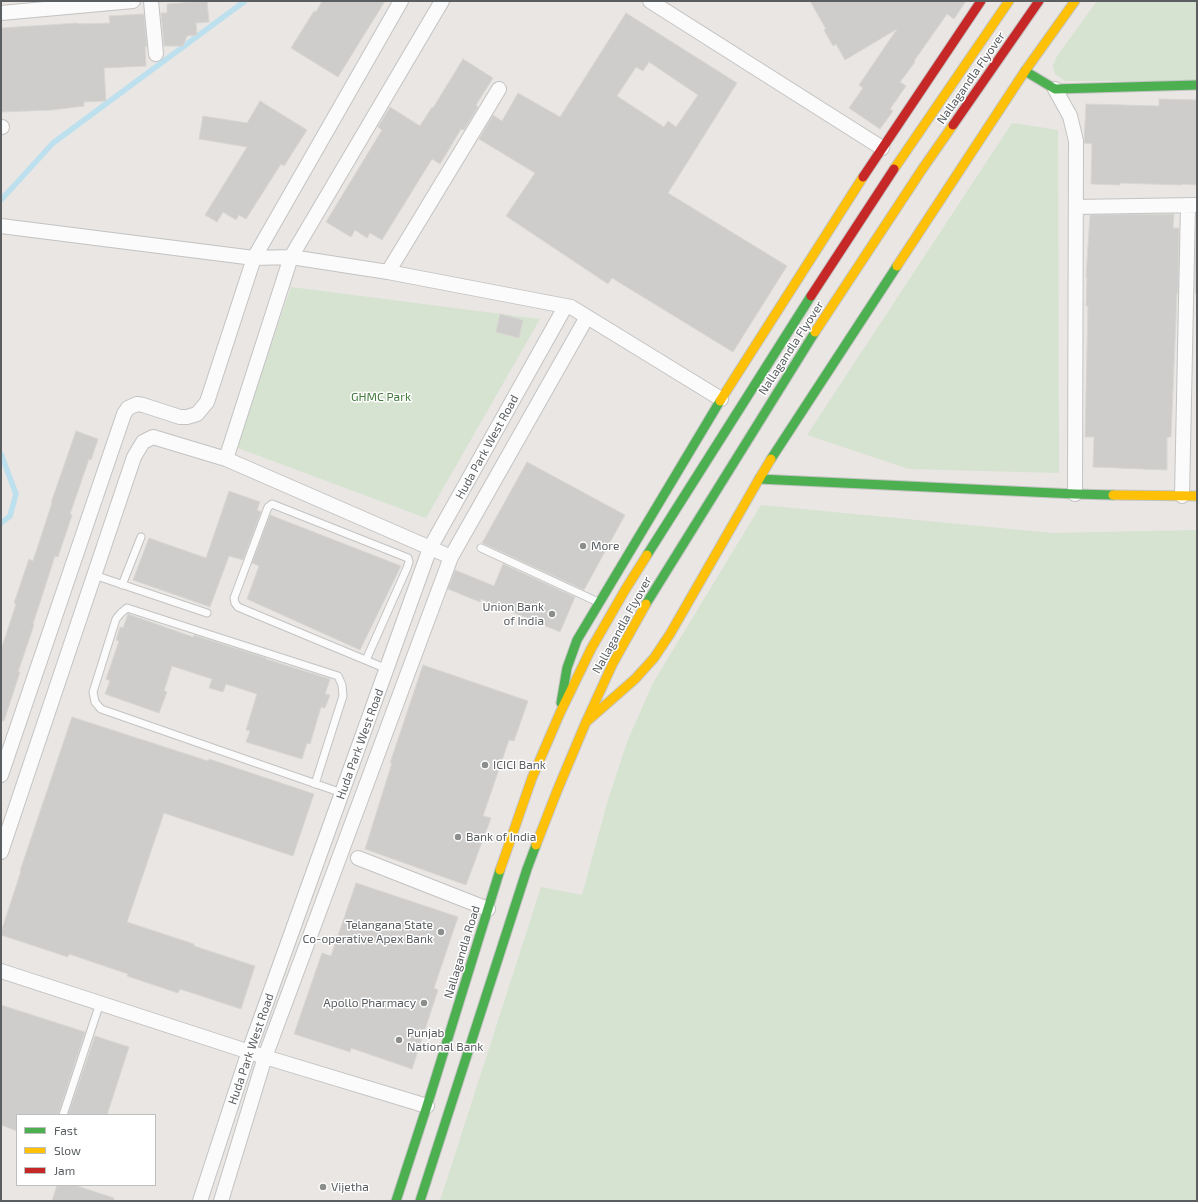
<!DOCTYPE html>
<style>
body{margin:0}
#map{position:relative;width:1198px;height:1202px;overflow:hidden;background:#e9e6e3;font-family:"Exo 2",sans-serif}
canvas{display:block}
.frame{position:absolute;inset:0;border:2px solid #5a5e60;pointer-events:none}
.legend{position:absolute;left:16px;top:1114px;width:140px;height:72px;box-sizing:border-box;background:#fff;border:1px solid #bdbfbf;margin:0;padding:5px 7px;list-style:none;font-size:12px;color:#5a5e60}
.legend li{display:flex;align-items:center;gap:8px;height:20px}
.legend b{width:20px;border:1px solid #bdbfbf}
</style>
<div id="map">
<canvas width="1198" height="1202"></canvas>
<div class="frame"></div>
<ul class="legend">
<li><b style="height:5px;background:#4caf50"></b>Fast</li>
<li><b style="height:5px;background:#ffc107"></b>Slow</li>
<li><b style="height:5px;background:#c62828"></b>Jam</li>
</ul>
</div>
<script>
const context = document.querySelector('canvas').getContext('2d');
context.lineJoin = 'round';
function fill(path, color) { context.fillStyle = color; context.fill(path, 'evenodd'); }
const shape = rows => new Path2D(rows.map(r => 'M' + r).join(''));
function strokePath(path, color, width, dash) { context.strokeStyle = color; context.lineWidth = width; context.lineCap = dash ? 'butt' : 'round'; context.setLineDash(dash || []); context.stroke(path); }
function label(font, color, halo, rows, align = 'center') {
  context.font = font + ' "Exo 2",sans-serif'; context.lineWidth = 3; context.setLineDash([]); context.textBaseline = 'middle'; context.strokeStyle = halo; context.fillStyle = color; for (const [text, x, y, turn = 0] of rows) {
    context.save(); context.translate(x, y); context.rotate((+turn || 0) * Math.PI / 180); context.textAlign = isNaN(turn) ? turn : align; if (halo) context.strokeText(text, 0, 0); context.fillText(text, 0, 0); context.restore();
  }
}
const green = shape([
 [1097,1,1197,1,1197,81,1065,81,1055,74,1053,66,1057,56],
 [1012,123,1058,130,1059,473,909,469,807,435],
 [291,287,540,319,426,518,235,447],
 [761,505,1052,533,1197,530,1197,1201,440,1201,541,887,582,895,608,800,627,742,653,683]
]);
const stream = shape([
 [1,200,53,143,245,1],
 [1,454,16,494,10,516,1,523]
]);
const building = shape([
 [207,1,209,22,196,23,197,35,187,36,183,46,164,46,161,13,167,13,167,4,207,1],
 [322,1,385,1,338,77,291,48,314,11,316,12,322,1],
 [810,1,966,1,954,19,947,14,914,61,915,62,900,82,906,86,890,109,893,111,880,129,849,108,863,88,859,85,897,29,845,60,836,44,833,46,824,30,826,29,810,1],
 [626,13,737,83,668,193,787,266,733,352,612,278,608,284,506,216,535,173,479,139,493,115,502,121,518,93,560,117,626,13],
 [649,62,698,95,676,127,668,121,664,127,617,96,636,67,643,71,649,62],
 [144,14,147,47,145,47,146,66,104,68,106,101,84,102,84,106,52,110,1,112,1,28,78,23,78,24,110,23,109,16,144,14],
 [463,59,493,78,476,105,478,107,464,130,461,129,440,164,432,159,382,240,370,233,367,238,355,230,351,237,326,222,382,130,378,127,390,107,420,126,432,107,433,108,463,59],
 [1159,99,1197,100,1197,185,1182,184,1182,185,1120,183,1120,185,1091,184,1092,144,1084,143,1086,104,1159,106,1159,99],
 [260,101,307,130,284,166,281,164,246,219,239,215,236,220,223,212,217,222,205,215,247,147,199,139,203,116,247,123,260,101],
 [1174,214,1173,228,1179,228,1178,293,1177,293,1171,437,1167,437,1167,470,1093,467,1094,437,1085,437,1088,306,1086,306,1087,277,1086,277,1090,215,1174,214],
 [1196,228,1197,228,1197,294,1195,293,1196,228],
 [500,314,523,320,519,338,496,332,500,314],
 [76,431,98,439,91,460,89,459,70,514,72,515,58,557,55,556,33,624,34,625,18,672,20,672,4,721,1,721,1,650,16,604,14,603,29,559,33,561,52,503,51,503,76,431],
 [527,462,625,515,584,590,482,543,527,462],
 [229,491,260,502,257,510,261,512,243,560,229,556,210,607,133,580,149,538,206,558,229,491],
 [270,515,401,566,360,650,247,599,259,566,252,563,270,515],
 [503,564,575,597,560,632,481,599,480,602,448,589,455,570,494,586,503,564],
 [128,614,193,637,194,635,266,658,266,659,330,679,325,694,330,695,325,708,321,707,310,744,307,743,302,759,246,742,250,731,246,730,257,694,226,684,223,692,209,688,212,679,172,666,164,691,167,692,159,713,105,694,110,681,106,679,119,641,116,640,120,627,123,628,128,614],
 [423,665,528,701,514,741,509,740,483,816,491,818,466,885,365,849,392,763,390,763,423,665],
 [72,717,208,761,209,759,314,794,293,856,164,813,127,922,194,944,194,946,255,966,241,1009,180,989,178,993,127,976,128,974,69,954,68,957,1,935,1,932,21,871,20,871,72,717],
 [356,883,458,917,434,988,438,990,412,1069,351,1048,350,1052,294,1034,322,953,331,956,356,883],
 [1,1005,85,1032,58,1115,17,1115,17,1131,1,1125,1,1005],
 [95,1036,129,1047,107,1115,68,1115,95,1036],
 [57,1185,74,1185,114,1198,114,1201,52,1201,57,1185]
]);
const lane = shape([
 [481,548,598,602],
 [94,575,207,613],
 [122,585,141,537],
 [366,660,407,568,409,562,408,558,272,504,268,507,234,598,235,603,238,607,387,669],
 [315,784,343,696,342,685,338,676,127,608,121,613,116,619,93,692,95,702,101,709,342,793],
 [63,1115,100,1003]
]);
const street = shape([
 [151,1,156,54],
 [650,1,882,148],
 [1,13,133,1],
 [1055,89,1070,116,1076,141,1075,494],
 [1,127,2,127],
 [1077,207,1197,205],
 [1,226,254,258,291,257,388,272,571,307,721,399],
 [388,272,499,89],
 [226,459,451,557],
 [1182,496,1188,205],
 [1,775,124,414,128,408,137,404,143,405,180,417,187,417,197,414,207,402,254,258,401,1],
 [1,852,134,457,143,442,153,437,226,459,291,257,442,1],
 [358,858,488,909],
 [1,971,265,1057,427,1106],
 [200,1201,249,1051,430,548,565,307],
 [221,1201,265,1057,451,557,587,317]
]);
const fast = shape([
 [1025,71,1055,89,1197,85],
 [771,459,897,266],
 [759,479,1075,494,1113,495],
 [647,555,811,296],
 [646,604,815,332],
 [561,703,567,668,577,640,720,401],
 [396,1201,427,1106,500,870],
 [420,1201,527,869,536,845]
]);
const slow = shape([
 [894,169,1009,1],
 [897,266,1025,71,1075,1],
 [815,332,923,168,953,125],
 [720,401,863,177],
 [1113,495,1197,496],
 [586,722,635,679,654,658,670,634,759,479,771,459],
 [536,845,557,791,586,722,613,663,646,604],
 [500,870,532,778,560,713,591,649,625,590,647,555]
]);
const jam = shape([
 [953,125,1039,1],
 [863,177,981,1],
 [811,296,894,169]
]);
const markers = [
 [583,546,4,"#8c8e8e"],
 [552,614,4,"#8c8e8e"],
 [485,765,4,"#8c8e8e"],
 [458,837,4,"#8c8e8e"],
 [441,932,4,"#8c8e8e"],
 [424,1003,4,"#8c8e8e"],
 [399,1040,4,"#8c8e8e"],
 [323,1187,4,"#8c8e8e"]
];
const streetNames = [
 ["Nallagandla Flyover",971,78,-55],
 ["Nallagandla Flyover",791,348,-57],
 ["Huda Park West Road",487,447,-61],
 ["Nallagandla Flyover",622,625,-61],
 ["Huda Park West Road",360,744,-70],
 ["Nallagandla Road",462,952,-73],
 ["Huda Park West Road",251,1049,-71]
];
const parkNames = [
 ["GHMC Park",381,397]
];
const poiNames = [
 ["More",591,546],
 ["Union Bank",544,607,"right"],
 ["of India",544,621,"right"],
 ["ICICI Bank",493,765],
 ["Bank of India",466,837],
 ["Telangana State",433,925,"right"],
 ["Co-operative Apex Bank",433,939,"right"],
 ["Apollo Pharmacy",416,1003,"right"],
 ["Punjab",407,1033],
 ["National Bank",407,1047],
 ["Vijetha",331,1187]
];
fill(green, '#d5e3d0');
strokePath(stream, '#bce0ee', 5.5);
fill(building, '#cfcdcc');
strokePath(building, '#d8d6d2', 1);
strokePath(lane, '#c3c3c3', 9);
strokePath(street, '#c3c3c3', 16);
strokePath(fast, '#c3c3c3', 11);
strokePath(slow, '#c3c3c3', 11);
strokePath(jam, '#c3c3c3', 11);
strokePath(lane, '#fcfbfb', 7);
strokePath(street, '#fcfbfb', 14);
strokePath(fast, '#4caf50', 9);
strokePath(slow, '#ffc107', 9);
strokePath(jam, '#c62828', 9);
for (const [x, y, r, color] of markers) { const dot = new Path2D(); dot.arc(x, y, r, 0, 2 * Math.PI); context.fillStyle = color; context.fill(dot); strokePath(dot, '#fff', 1.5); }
label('12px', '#5a5e60', '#fff', streetNames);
label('12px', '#447b3e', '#fff', parkNames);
label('12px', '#5a5e60', '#fff', poiNames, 'left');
</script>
